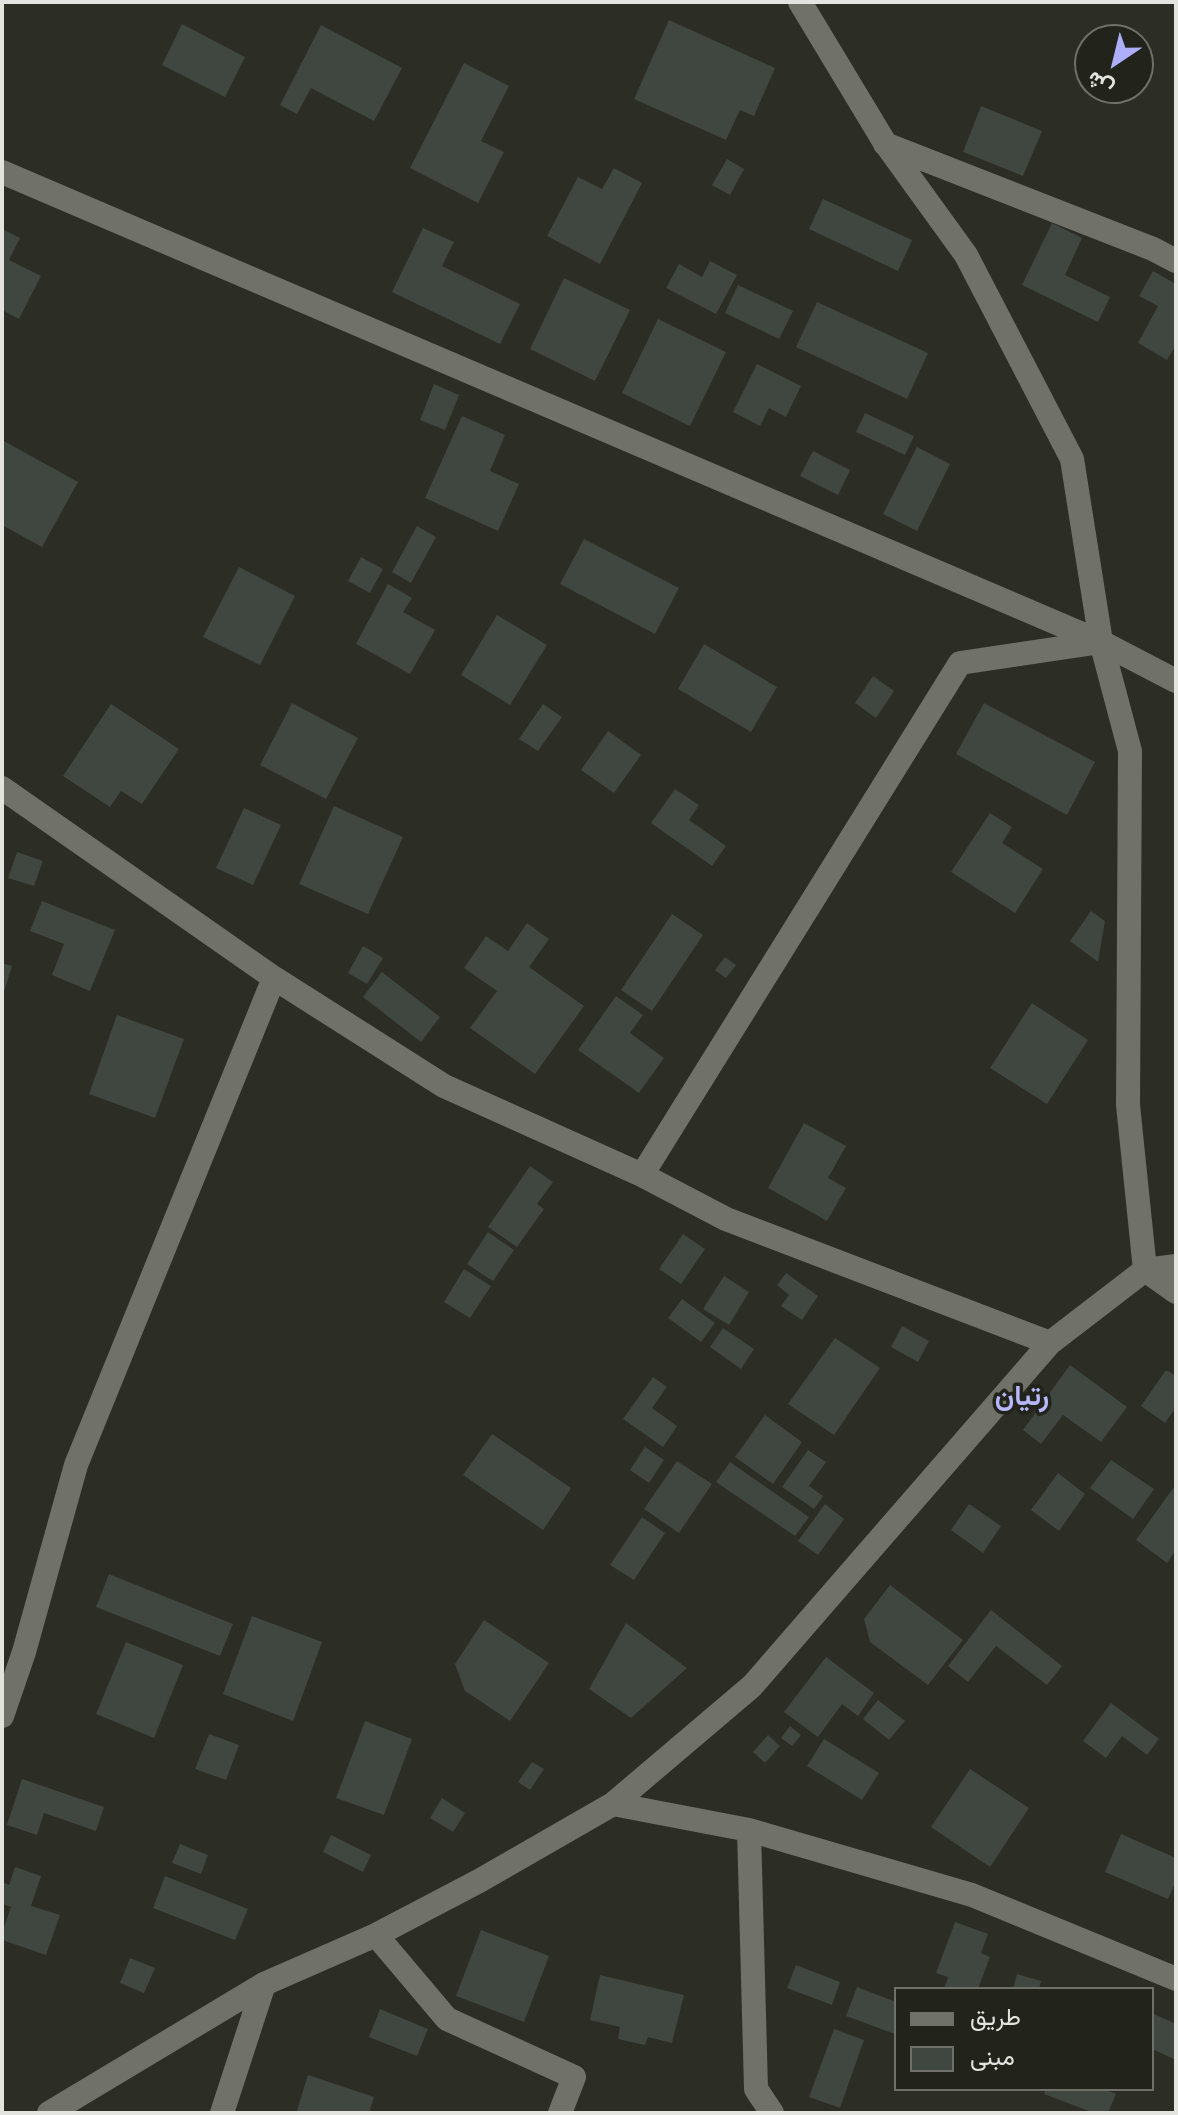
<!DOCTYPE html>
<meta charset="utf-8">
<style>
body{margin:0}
#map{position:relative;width:1178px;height:2115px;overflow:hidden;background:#2c2d25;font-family:Georgia,Vazirmatn,serif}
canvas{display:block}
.frame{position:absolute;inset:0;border:4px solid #e3e4df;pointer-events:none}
.legend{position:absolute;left:894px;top:1987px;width:260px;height:104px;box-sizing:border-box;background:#22231b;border:2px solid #6f7069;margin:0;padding:10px 14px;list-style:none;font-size:24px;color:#e3e4df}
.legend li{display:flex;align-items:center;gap:16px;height:40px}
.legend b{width:40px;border:2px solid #6f7069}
.north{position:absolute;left:1074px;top:24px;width:80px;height:80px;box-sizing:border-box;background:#22231b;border:2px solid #6f7069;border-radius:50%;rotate:215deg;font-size:22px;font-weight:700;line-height:32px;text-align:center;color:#e3e4df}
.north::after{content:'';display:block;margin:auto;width:28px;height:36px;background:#afaefa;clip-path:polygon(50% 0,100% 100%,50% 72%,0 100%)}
</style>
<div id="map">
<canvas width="1178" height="2115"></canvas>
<div class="frame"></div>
<ul class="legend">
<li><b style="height:10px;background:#707168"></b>طريق</li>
<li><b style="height:22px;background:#404640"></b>مبنى</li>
</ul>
<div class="north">ش</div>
</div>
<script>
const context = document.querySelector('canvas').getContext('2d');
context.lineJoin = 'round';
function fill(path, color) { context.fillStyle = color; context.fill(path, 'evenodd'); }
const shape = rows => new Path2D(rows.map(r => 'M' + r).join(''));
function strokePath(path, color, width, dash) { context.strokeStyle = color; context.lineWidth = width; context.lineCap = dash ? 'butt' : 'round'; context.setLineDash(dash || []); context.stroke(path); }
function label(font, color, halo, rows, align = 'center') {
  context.font = font + ' Georgia,Vazirmatn,serif'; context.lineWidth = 7; context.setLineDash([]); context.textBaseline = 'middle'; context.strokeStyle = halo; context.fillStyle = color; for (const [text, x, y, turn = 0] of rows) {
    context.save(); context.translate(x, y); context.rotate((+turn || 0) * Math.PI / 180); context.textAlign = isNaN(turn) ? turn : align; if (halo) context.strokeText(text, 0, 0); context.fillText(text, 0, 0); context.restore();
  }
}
const building = shape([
 [669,20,775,68,754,116,740,110,726,140,634,99],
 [182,24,245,57,225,97,162,65],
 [321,25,402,68,374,121,311,88,297,114,280,105],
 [464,63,509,86,481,141,504,152,478,203,410,168],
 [981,106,1042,131,1023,176,963,152],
 [727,159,744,169,730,195,712,185],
 [614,168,642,183,600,264,547,236,578,177,602,189],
 [823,199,912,240,898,271,809,229],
 [1052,223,1082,238,1065,275,1110,297,1098,322,1022,285],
 [423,228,454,242,442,266,520,304,500,344,392,292],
 [2,229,20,238,9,260,41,276,19,319,2,310],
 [710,261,737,275,716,314,666,288,679,264,702,277],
 [1153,271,1176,284,1176,345,1167,360,1138,343,1158,306,1139,296],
 [564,278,630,310,595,381,530,349],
 [738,285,793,311,779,339,725,313],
 [817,302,928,353,907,399,796,347],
 [658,319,726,352,690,426,622,393],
 [757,364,801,386,786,417,769,408,760,426,733,412],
 [434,384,459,395,445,430,420,420],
 [865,413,914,436,905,455,856,432],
 [462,416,505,435,490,471,519,484,498,531,425,498],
 [2,440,78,482,42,547,2,525],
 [917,447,950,464,917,531,883,514],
 [813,451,850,470,838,495,800,476],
 [417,526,436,537,411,583,392,572],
 [584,539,679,588,655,634,560,584],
 [361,557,383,569,370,593,348,581],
 [239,567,295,596,260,665,203,637],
 [388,584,412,598,403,612,435,630,410,674,356,644],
 [497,615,547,645,510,705,461,675],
 [704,644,777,687,751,732,678,689],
 [873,676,894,691,876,718,855,703],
 [292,703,358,738,326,799,260,765],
 [984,703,1095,762,1067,815,956,754],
 [111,704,179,749,142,804,121,791,110,807,63,776],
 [543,704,562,717,538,751,519,739],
 [608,731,641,755,614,793,581,770],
 [675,789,699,805,689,820,726,846,712,866,651,823],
 [334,806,403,837,368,914,299,884],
 [244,808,281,825,253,885,216,868],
 [990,813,1012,827,1002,843,1043,869,1015,913,951,872],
 [17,852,43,861,34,886,8,878],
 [42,901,115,930,90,991,52,975,64,944,30,931],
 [1091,911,1105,921,1098,962,1070,941],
 [672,914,703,935,652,1011,621,990],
 [527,923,549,939,529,967,584,1006,535,1074,470,1028,497,991,464,968,486,936,508,951],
 [363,946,383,958,367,984,348,973],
 [725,957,736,965,726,978,715,970],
 [2,963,12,966,3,995,2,995],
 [382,972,440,1017,421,1042,363,997],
 [616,996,643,1015,630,1033,664,1058,639,1093,578,1050],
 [1032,1003,1088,1040,1047,1104,990,1068],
 [117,1015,184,1039,155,1118,89,1094],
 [804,1123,846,1146,828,1178,846,1188,827,1221,768,1188],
 [530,1166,553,1182,537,1204,544,1209,517,1247,488,1227],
 [488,1232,514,1250,493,1281,467,1264],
 [683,1234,705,1249,681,1284,659,1269],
 [464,1269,491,1286,470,1318,444,1302],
 [786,1273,818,1296,802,1320,781,1306,789,1295,777,1285],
 [724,1276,749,1292,729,1325,703,1309],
 [682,1299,715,1323,701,1342,668,1318],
 [902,1326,929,1341,918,1362,891,1347],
 [723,1328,754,1349,741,1369,710,1347],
 [835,1338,880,1368,834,1435,788,1404],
 [1070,1365,1127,1407,1101,1442,1063,1415,1041,1444,1023,1430],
 [1166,1370,1176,1376,1176,1407,1165,1423,1141,1406],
 [653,1377,667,1387,652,1408,677,1426,663,1447,623,1419],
 [765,1415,802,1442,773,1484,735,1457],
 [492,1434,571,1488,543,1530,463,1475],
 [645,1447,664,1460,649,1483,630,1470],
 [808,1450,826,1462,809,1486,823,1496,814,1509,782,1487],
 [1111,1460,1154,1489,1133,1519,1090,1488],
 [677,1461,712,1484,679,1533,644,1509],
 [730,1462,809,1517,795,1536,716,1482],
 [1058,1473,1085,1494,1059,1531,1031,1510],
 [1176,1484,1176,1550,1167,1563,1136,1540],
 [825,1504,844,1519,818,1555,798,1541],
 [969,1504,1001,1526,983,1553,951,1530],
 [642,1517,665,1533,634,1580,610,1565],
 [109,1574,233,1624,220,1656,96,1607],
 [890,1585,963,1640,928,1685,870,1642,864,1619],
 [991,1610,1062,1666,1047,1685,996,1646,968,1682,948,1666],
 [252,1616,322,1642,293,1721,223,1694],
 [484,1620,549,1663,510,1721,465,1691,455,1664],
 [626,1623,687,1668,631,1718,589,1689],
 [126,1642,183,1665,154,1738,96,1714],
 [826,1657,874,1693,858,1716,842,1704,818,1737,784,1712],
 [878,1700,905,1721,889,1740,863,1719],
 [1111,1703,1159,1739,1147,1755,1122,1736,1106,1758,1083,1741],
 [365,1721,412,1739,384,1815,336,1798],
 [790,1726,801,1735,792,1746,781,1738],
 [209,1734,239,1745,226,1780,195,1769],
 [768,1735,780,1746,765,1763,753,1752],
 [824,1739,879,1773,862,1800,807,1766],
 [532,1762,544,1769,530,1790,518,1782],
 [970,1769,1029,1808,990,1867,931,1827],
 [22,1779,104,1807,96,1831,44,1813,37,1835,7,1825],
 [442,1798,465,1813,453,1832,430,1818],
 [1121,1834,1176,1858,1176,1881,1168,1899,1105,1872],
 [331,1835,371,1855,363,1872,323,1852],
 [180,1844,208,1855,201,1874,172,1863],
 [15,1867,41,1876,31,1906,60,1915,46,1955,2,1940,2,1933,11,1907,2,1904,2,1882,9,1885],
 [165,1876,248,1909,235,1940,153,1908],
 [955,1922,988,1934,981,1953,990,1957,978,1989,944,1989,948,1977,936,1973],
 [481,1930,549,1956,524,2022,456,1996],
 [130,1958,155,1968,144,1993,120,1983],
 [796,1965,840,1982,832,2005,787,1988],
 [1017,1974,1041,1981,1039,1989,1013,1989],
 [600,1975,684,1995,672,2043,648,2037,645,2045,618,2039,620,2027,590,2020],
 [857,1987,896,2002,895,2034,846,2016],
 [380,2009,428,2029,417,2056,369,2037],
 [1154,2014,1176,2024,1176,2060,1152,2049],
 [834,2029,864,2040,840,2108,809,2097],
 [308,2075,374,2097,369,2113,296,2113],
 [1046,2089,1103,2089,1116,2094,1108,2113,1094,2113,1044,2094]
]);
const minor = shape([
 [800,2,885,143,966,255,1072,459,1101,642,1130,751,1128,1105,1145,1270,1176,1266],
 [885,144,1153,249,1176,261],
 [2,172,1101,642,960,663,642,1175],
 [1101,642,1176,681],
 [2,788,274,978,444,1086,642,1175,726,1219,1050,1343],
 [2,1716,24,1652,76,1465,274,978],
 [613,1804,749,1830,972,1895,1176,1979],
 [749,1830,756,2089,772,2113],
 [376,1935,447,2019,574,2077,560,2113],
 [49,2113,264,1984,376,1935,479,1881,613,1804,752,1686,1050,1343,1145,1270,1176,1292],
 [222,2113,264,1984]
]);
const quarterNames = [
 ["رتيان",1022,1401]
];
fill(building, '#404640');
strokePath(minor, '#707168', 24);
label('bold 28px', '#b7b7fe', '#22231b', quarterNames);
</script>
